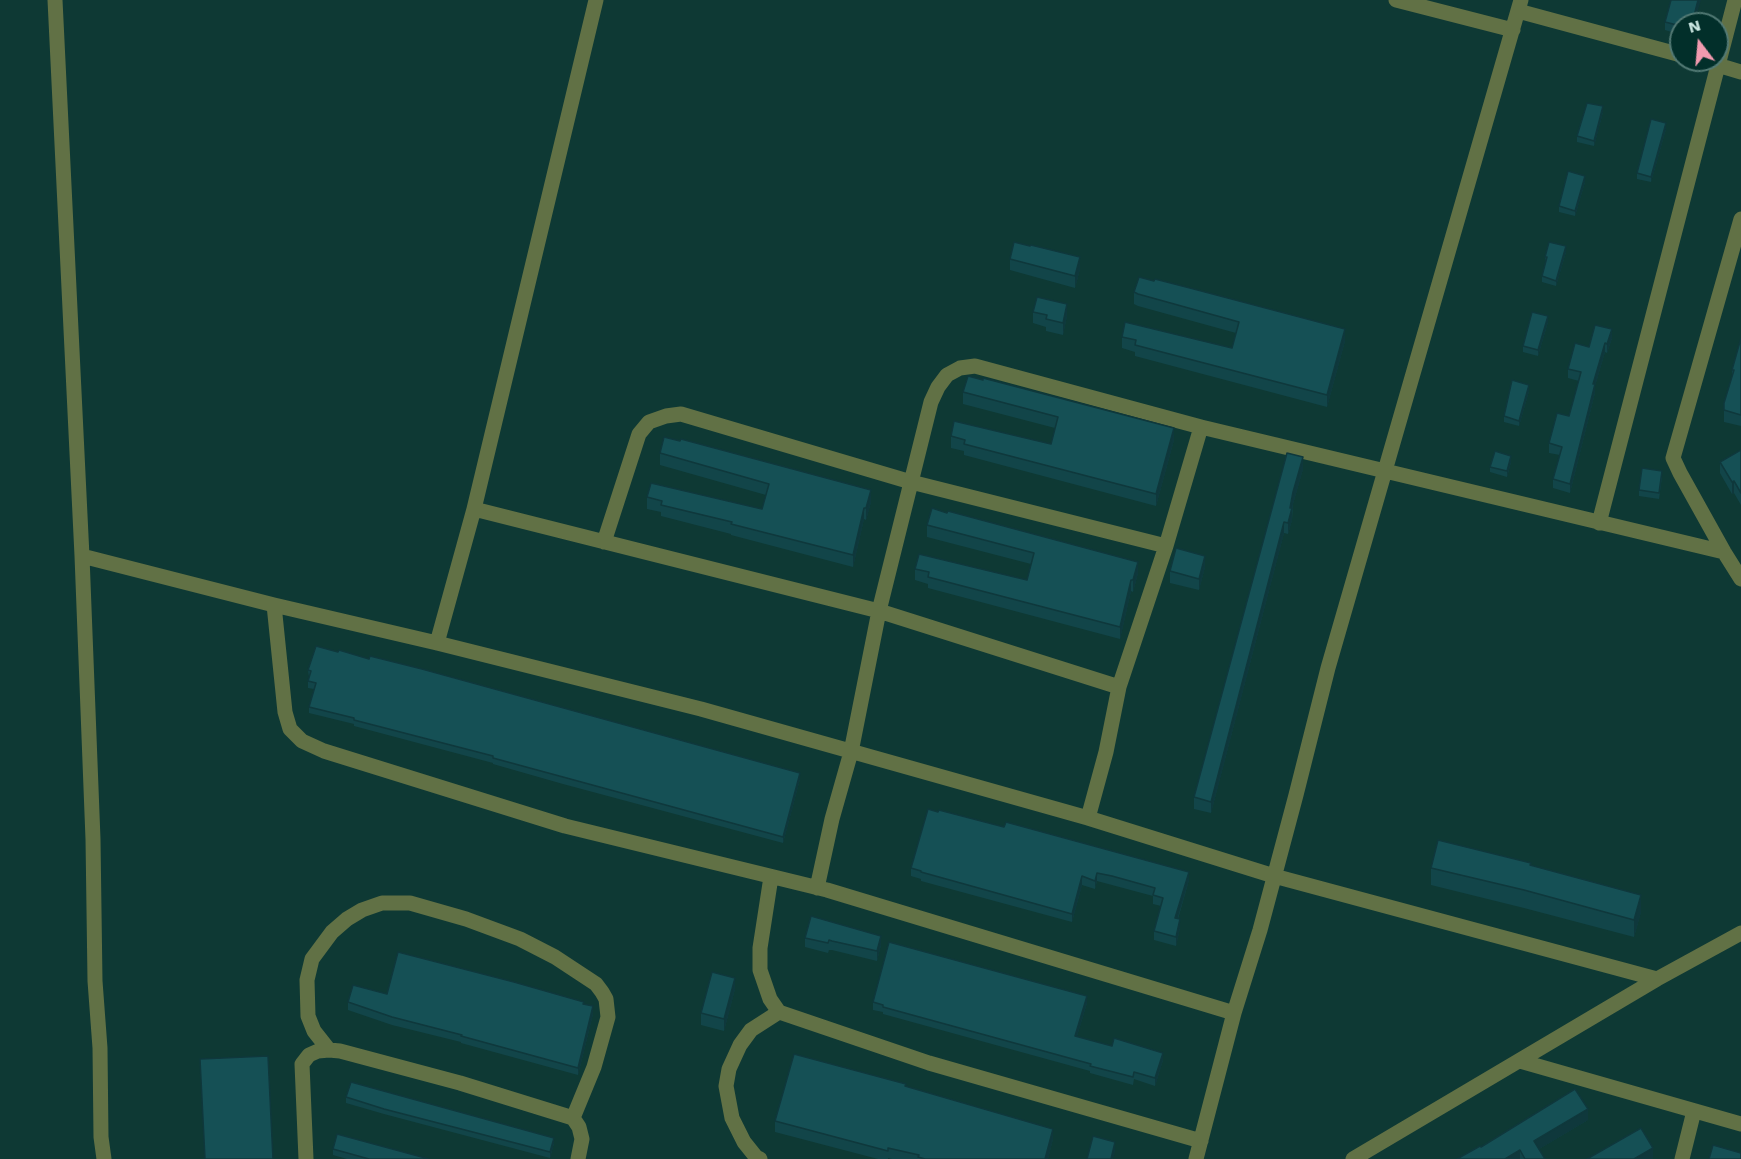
<!DOCTYPE html>
<style>
body{margin:0}
#map{position:relative;width:1741px;height:1159px;overflow:hidden;background:#0e3934;font-family:"Work Sans",sans-serif}
canvas{display:block}
.north{position:absolute;left:1669px;top:12px;width:60px;height:60px;box-sizing:border-box;background:#022f2a;border:2px solid #527974;border-radius:50%;rotate:344deg;font-size:16px;font-weight:700;line-height:24px;text-align:center;color:#cbe7e2}
.north::after{content:'';display:block;margin:auto;width:21px;height:27px;background:#f29aaf;clip-path:polygon(50% 0,100% 100%,50% 72%,0 100%)}
</style>
<div id="map">
<canvas width="1741" height="1159"></canvas>
<div class="north">N</div>
</div>
<script>
const context = document.querySelector('canvas').getContext('2d');
context.lineJoin = 'round';
const shape = rows => new Path2D(rows.map(r => 'M' + r).join(''));
function strokePath(path, color, width, dash) { context.strokeStyle = color; context.lineWidth = width; context.lineCap = dash ? 'butt' : 'round'; context.setLineDash(dash || []); context.stroke(path); }
function fill(path, color) { context.fillStyle = color; context.fill(path, 'evenodd'); }
const street = shape([
 [55,0,82,556,93,839,95,981,100,1048,101,1137,104,1159],
 [1396,0,1513,30],
 [1518,11,1681,55],
 [1701,60,1741,72],
 [1741,219,1673,458,1680,473,1724,552,1741,579],
 [1201,427,1724,552],
 [474,509,879,611,1119,687,1106,752,1088,818],
 [1599,523,1735,0],
 [604,542,639,434,649,422,666,416,681,414,911,482,1166,546],
 [82,556,274,605,437,643,701,709,1088,818,1274,876,1657,979],
 [274,605,285,712,290,729,302,741,324,751,565,826,827,890,1234,1013],
 [437,643,474,509,596,0],
 [771,877,760,948,760,970,770,999,779,1012,929,1063,1201,1141],
 [817,888,832,819,851,752,879,611,931,402,938,387,947,375,960,368,975,366,1201,427,1166,546,1119,687],
 [329,1050,314,1031,308,1016,307,980,312,959,332,932,347,919,362,910,382,903,410,903,466,919,520,939,555,957,596,984,602,992,606,999,608,1017,594,1067,573,1118],
 [1520,1061,1741,1124],
 [306,1159,302,1064,309,1055,318,1051,329,1050,340,1051,460,1083,573,1118,579,1127,582,1139,578,1159],
 [760,1159,756,1157,744,1142,732,1118,726,1086,729,1069,740,1045,751,1030,779,1012],
 [1196,1159,1234,1013,1260,930,1296,795,1328,668,1521,0],
 [1353,1159,1657,979,1741,933],
 [1682,1159,1694,1111]
]);
const wall = shape([
 [1665,22,1681,24,1681,35,1665,30],
 [1603,112,1594,146,1577,142,1577,136],
 [1666,129,1651,182,1637,179,1637,173],
 [1585,182,1575,216,1559,212,1559,206],
 [1030,246,1080,269,1075,288,1010,270,1010,259],
 [1566,252,1556,286,1542,282,1542,276,1546,263,1545,257],
 [1134,292,1345,341,1327,407,1135,356,1135,352,1122,348,1122,337,1232,348,1236,333,1138,306,1134,304],
 [1033,312,1067,316,1063,335,1046,331,1046,327,1033,323],
 [1548,322,1538,356,1523,352,1523,346],
 [1612,338,1607,353,1605,352,1595,386,1595,393,1570,493,1553,488,1553,479,1560,455,1549,453,1549,443,1569,416,1579,381,1568,378,1568,369],
 [1741,338,1741,426,1724,422,1724,403,1732,376,1732,370],
 [1529,391,1519,426,1504,422,1504,416],
 [963,392,1174,440,1156,506,964,455,964,451,951,448,951,436,1051,444,1055,428,963,404],
 [1741,450,1741,505,1734,493,1732,494,1720,473,1720,462],
 [660,453,871,502,866,520,864,519,853,567,731,535,731,534,661,516,661,512,647,509,647,497,762,509,766,495,660,465],
 [1287,453,1303,469,1293,504,1292,520,1288,534,1284,533,1211,813,1194,809,1194,797],
 [1511,462,1507,477,1490,472,1490,467],
 [1662,477,1659,499,1639,496,1639,490],
 [927,525,1138,573,1133,592,1131,591,1120,639,928,588,928,584,915,580,915,569,1027,580,1031,564,927,537],
 [1205,567,1199,590,1170,583,1170,571],
 [338,652,369,659,800,779,783,843,563,784,493,764,493,763,354,726,354,724,309,713,309,707,314,689,308,688,308,681,309,677,308,670],
 [928,809,1189,880,1178,919,1180,928,1176,946,1154,940,1154,931,1161,906,1153,904,1153,896,1112,885,1097,881,1095,889,1082,885,1072,922,921,881,921,879,911,876,911,868],
 [1531,865,1641,912,1634,937,1524,908,1431,885,1431,868],
 [805,938,881,945,877,961,832,950,829,950,828,953,805,947],
 [735,989,724,1031,701,1025,701,1013],
 [387,994,584,1004,593,1014,578,1075,461,1043,461,1042,392,1025,348,1010,348,1002],
 [873,1002,1087,1003,1077,1036,1163,1060,1155,1086,1134,1079,1133,1085,1090,1073,1090,1071,883,1014,883,1012,873,1010],
 [200,1059,273,1159,205,1159],
 [906,1086,1053,1139,1048,1159,892,1159,888,1158,888,1159,878,1159,775,1132,775,1121],
 [346,1097,554,1143,550,1158,384,1114,346,1103],
 [1588,1120,1539,1149,1545,1159,1457,1159,1481,1147],
 [333,1149,429,1159,347,1159,333,1155]
]);
const shadedWall = shape([
 [1698,0,1701,0,1694,24,1692,24],
 [1603,106,1603,112,1594,146,1594,141],
 [1666,123,1666,129,1651,182,1651,177],
 [1585,176,1585,182,1575,216,1575,211],
 [1566,246,1566,252,1556,286,1556,281],
 [1080,257,1080,269,1075,288,1075,276],
 [1067,304,1067,316,1063,335,1063,323],
 [1548,316,1548,322,1538,356,1538,350],
 [1345,329,1345,341,1327,407,1327,395],
 [1612,329,1612,338,1607,353,1607,344],
 [1605,343,1605,352,1595,386,1595,393,1570,493,1570,484,1593,384],
 [1529,385,1529,391,1519,426,1519,421],
 [1174,428,1174,440,1156,506,1156,494],
 [1511,456,1511,462,1507,477,1507,471],
 [1303,457,1303,469,1293,504,1292,510,1292,508,1292,520,1288,534,1288,523,1290,508,1293,492],
 [1734,481,1734,493,1732,494,1732,482],
 [871,490,871,502,866,520,866,508],
 [864,508,864,519,853,567,853,555],
 [1284,522,1284,533,1211,813,1211,802],
 [1205,556,1205,567,1199,590,1199,579],
 [1138,562,1138,573,1133,592,1133,580],
 [1131,580,1131,591,1120,639,1120,627],
 [800,773,800,779,783,843,783,837],
 [1189,872,1189,880,1175,927,1175,918],
 [1097,873,1097,881,1095,889,1095,881],
 [1082,876,1082,885,1072,922,1072,914],
 [1641,895,1641,912,1634,937,1634,920],
 [1180,919,1180,928,1176,946,1176,937],
 [881,936,881,945,877,961,877,951],
 [735,978,735,989,724,1031,724,1019],
 [1087,996,1087,1003,1075,1043,1075,1036],
 [593,1006,593,1014,578,1075,578,1068],
 [1163,1053,1163,1060,1155,1086,1155,1078],
 [1588,1109,1588,1120,1534,1152,1534,1141],
 [1053,1129,1053,1139,1048,1159,1045,1159],
 [554,1138,554,1143,550,1158,550,1152],
 [1115,1142,1115,1152,1113,1159,1111,1159],
 [1653,1148,1653,1159,1634,1159],
 [1520,1150,1520,1159,1505,1159]
]);
const building = shape([
 [1671,0,1698,0,1692,24,1681,24,1681,26,1665,22,1671,0],
 [1587,103,1603,106,1594,141,1577,136,1587,103],
 [1651,119,1666,123,1651,177,1637,173,1651,119],
 [1568,171,1585,176,1575,211,1559,206,1568,171],
 [1014,242,1030,246,1031,245,1080,257,1075,276,1010,259,1014,242],
 [1549,242,1566,246,1556,281,1542,276,1547,257,1545,257,1549,242],
 [1139,277,1154,281,1155,279,1190,288,1345,329,1327,395,1135,345,1136,340,1122,337,1125,322,1232,348,1239,322,1138,294,1134,292,1139,277],
 [1037,297,1067,304,1063,323,1046,319,1047,315,1033,312,1037,297],
 [1532,312,1548,316,1538,350,1523,346,1532,312],
 [1595,325,1612,329,1607,344,1605,343,1593,384,1595,384,1570,484,1553,479,1562,447,1549,443,1557,413,1569,416,1581,372,1568,369,1575,343,1589,347,1595,325],
 [1741,338,1741,415,1724,410,1724,403,1734,370,1732,370,1741,338],
 [968,376,983,380,983,378,1174,428,1156,494,964,444,965,440,951,436,954,421,1051,444,1058,417,963,392,968,376],
 [1512,380,1529,385,1519,421,1504,416,1512,380],
 [664,437,680,441,681,439,871,490,866,508,864,508,853,555,731,524,732,522,661,505,662,501,647,497,651,483,762,509,769,484,660,453,664,437],
 [1741,450,1741,493,1734,481,1732,482,1720,462,1741,450],
 [1495,451,1511,456,1507,471,1490,467,1495,451],
 [1287,453,1303,457,1293,492,1290,508,1292,508,1288,523,1284,522,1211,802,1194,797,1287,453],
 [1642,468,1662,471,1659,493,1639,490,1642,468],
 [932,508,947,513,948,511,1138,562,1133,580,1131,580,1120,627,928,577,929,572,915,569,919,554,1027,580,1034,553,927,525,932,508],
 [1176,548,1205,556,1199,579,1170,571,1176,548],
 [316,646,338,652,339,650,369,659,370,656,422,669,800,773,783,837,563,777,493,758,493,756,354,720,354,718,309,707,316,683,308,681,311,671,308,670,316,646],
 [928,809,938,812,939,810,1004,827,1006,822,1189,872,1175,918,1180,919,1176,937,1154,931,1163,898,1153,895,1155,888,1112,876,1097,873,1095,881,1082,876,1072,914,921,872,921,871,911,868,928,809],
 [1438,840,1531,863,1530,865,1641,895,1634,920,1524,890,1431,868,1438,840],
 [811,916,881,936,877,951,832,941,829,940,828,943,805,938,811,916],
 [889,942,1087,996,1075,1036,1112,1046,1114,1038,1163,1053,1155,1078,1134,1072,1133,1077,1090,1066,1091,1064,883,1007,883,1005,873,1002,889,942],
 [398,952,514,982,584,1002,583,1004,593,1006,578,1068,461,1036,462,1035,392,1017,348,1002,353,985,387,994,398,952],
 [712,972,735,978,724,1019,701,1013,712,972],
 [794,1054,906,1084,905,1086,1053,1129,1045,1159,925,1159,918,1157,919,1155,888,1148,888,1151,775,1121,794,1054],
 [268,1056,273,1159,205,1159,200,1059,268,1056],
 [351,1082,554,1138,550,1152,384,1109,346,1097,351,1082],
 [1575,1089,1588,1109,1534,1141,1545,1159,1525,1159,1520,1150,1505,1159,1457,1159,1480,1146,1481,1147,1575,1089],
 [1641,1128,1653,1148,1634,1159,1587,1159,1641,1128],
 [337,1134,429,1159,369,1159,333,1149,337,1134],
 [1093,1136,1115,1142,1111,1159,1087,1159,1093,1136],
 [1713,1145,1741,1153,1741,1159,1709,1159,1713,1145]
]);
strokePath(street, '#617145', 15);
fill(wall, '#124549');
fill(shadedWall, '#0f383c');
fill(building, '#155055');
strokePath(building, '#0f383c', 1.5);
</script>
